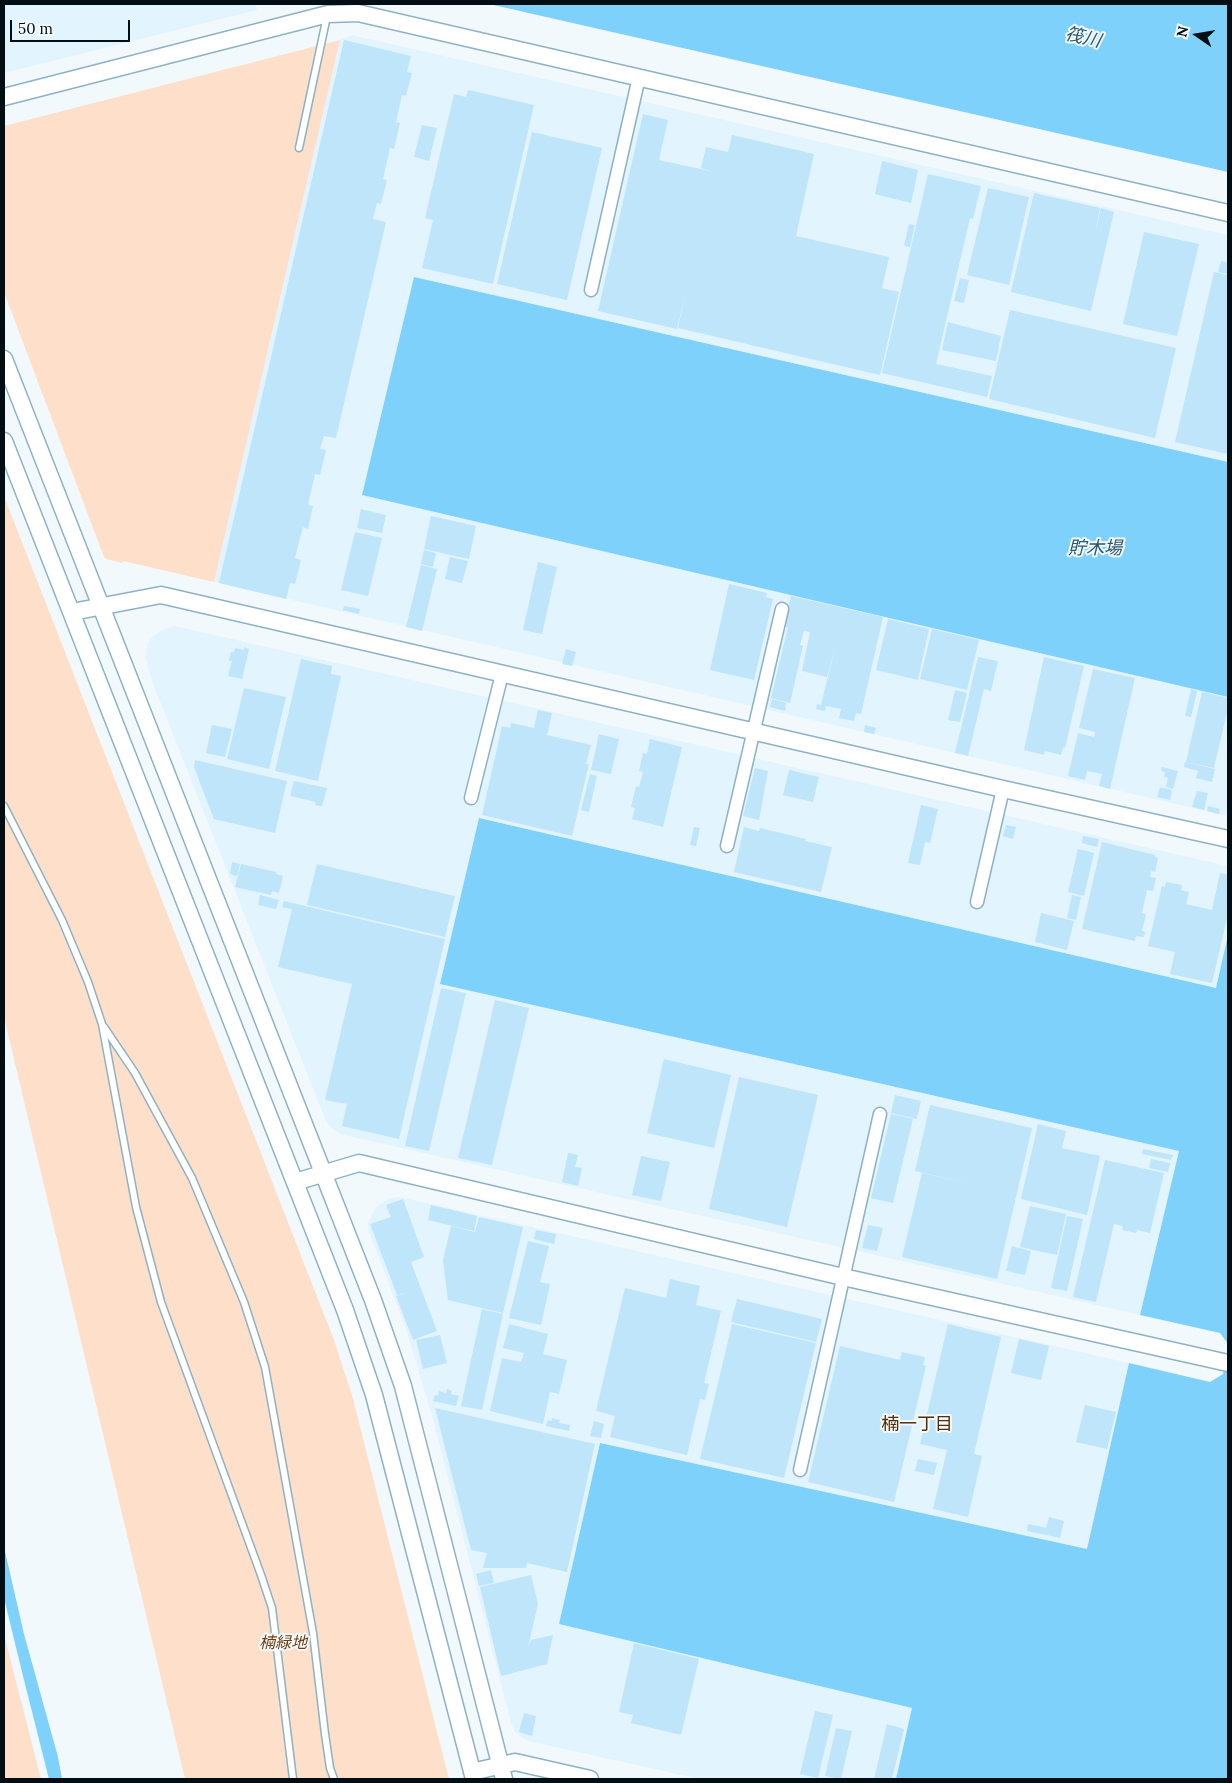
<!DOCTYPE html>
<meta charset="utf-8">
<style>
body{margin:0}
#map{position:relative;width:1232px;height:1783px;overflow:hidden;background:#f2f9fd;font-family:Lora,serif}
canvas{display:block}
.frame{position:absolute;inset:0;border:5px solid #020d14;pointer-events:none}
.north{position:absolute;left:1172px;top:10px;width:50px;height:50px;-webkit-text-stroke:4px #f2f9fd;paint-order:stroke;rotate:283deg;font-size:14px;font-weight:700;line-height:20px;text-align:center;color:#020d14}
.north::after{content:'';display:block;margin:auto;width:18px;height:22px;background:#020d14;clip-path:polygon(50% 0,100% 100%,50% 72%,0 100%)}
.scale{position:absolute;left:10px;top:20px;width:120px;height:22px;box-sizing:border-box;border:2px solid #020d14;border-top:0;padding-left:6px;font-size:15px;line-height:18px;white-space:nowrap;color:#020d14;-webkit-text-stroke:4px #f2f9fd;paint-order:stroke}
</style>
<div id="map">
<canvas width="1232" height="1783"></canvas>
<div class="frame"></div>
<div class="north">N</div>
<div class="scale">50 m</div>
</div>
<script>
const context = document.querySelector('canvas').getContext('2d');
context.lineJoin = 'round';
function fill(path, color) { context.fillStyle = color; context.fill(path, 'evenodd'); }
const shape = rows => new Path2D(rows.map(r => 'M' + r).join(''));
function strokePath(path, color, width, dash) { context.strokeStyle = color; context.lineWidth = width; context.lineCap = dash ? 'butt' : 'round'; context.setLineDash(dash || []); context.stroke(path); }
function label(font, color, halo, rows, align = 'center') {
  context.font = font + ' Lora,"Noto Sans JP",serif'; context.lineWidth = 4; context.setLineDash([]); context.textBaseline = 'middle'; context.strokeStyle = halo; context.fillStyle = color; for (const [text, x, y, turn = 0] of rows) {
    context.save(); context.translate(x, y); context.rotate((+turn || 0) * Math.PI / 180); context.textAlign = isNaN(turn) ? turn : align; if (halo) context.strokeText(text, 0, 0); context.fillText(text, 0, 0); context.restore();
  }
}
const built = shape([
 [4,4,255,4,257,10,4,73],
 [352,35,1228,235,1228,462,414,277,362,495,1228,697,1228,816,214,582,340,40],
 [175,626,1228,866,1228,935,1216,988,479,818,440,984,1179,1151,1140,1315,344,1135,337,1132,330,1127,325,1119,152,681,146,659,147,645,152,637,162,630],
 [400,1197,1129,1363,1087,1550,600,1443,559,1624,913,1708,896,1779,700,1779,528,1741,515,1732,511,1723,434,1423,405,1326,369,1232,368,1223,376,1207,390,1198]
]);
const green = shape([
 [340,40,214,582,123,561,122,563,106,559,104,557,4,292,4,126],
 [4,496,334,1340,352,1395,449,1779,185,1779,4,1017],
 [4,1634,41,1779,4,1779]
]);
const water = shape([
 [489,4,1228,4,1228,172],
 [414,277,1228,462,1228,697,362,495],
 [479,818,1216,988,1228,935,1228,1344,1220,1333,1140,1315,1179,1151,440,984],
 [1228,1352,1228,1779,896,1779,912,1708,559,1624,600,1443,1087,1549,1129,1363,1210,1382,1223,1374],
 [4,1547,24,1634,58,1757,62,1779,49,1779,24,1680,4,1598]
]);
const building = shape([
 [344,40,411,56,407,72,412,73,406,96,402,95,396,122,400,123,394,149,390,148,383,179,387,180,381,204,377,203,373,219,386,222,336,438,324,436,320,449,326,450,320,475,315,474,308,505,313,506,308,529,303,527,295,558,301,560,295,584,290,583,286,599,219,583],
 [468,90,534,105,493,284,422,268,433,220,425,218,454,94,466,97],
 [643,114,668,120,659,160,714,172,701,168,706,147,728,152,732,135,814,154,796,236,889,257,882,288,899,292,880,375,678,328,686,292,677,329,598,311],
 [422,125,437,128,429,161,414,157],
 [532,132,602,148,567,300,497,284],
 [882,161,918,170,911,203,875,194],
 [928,174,981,186,973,219,970,218,936,364,992,376,987,397,882,373],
 [988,188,1029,197,1009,285,967,275],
 [1034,193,1100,208,1095,233,1101,208,1114,212,1091,311,1011,292],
 [909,224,915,225,910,247,904,246],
 [1144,232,1199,244,1177,336,1123,324],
 [1221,261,1228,262,1228,274,1218,272],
 [1214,272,1228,275,1228,454,1175,442],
 [960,278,969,280,964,303,954,301],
 [1010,310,1176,348,1155,438,989,399],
 [948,322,1001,336,996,361,942,350],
 [361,509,386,515,382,533,357,528],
 [431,516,476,526,469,559,424,549],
 [355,532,382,538,368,596,341,590],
 [424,550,436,553,433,567,421,564],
 [450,557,468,561,462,583,445,579],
 [538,562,557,567,542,634,523,630],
 [421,565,437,569,422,631,406,627],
 [729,584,767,593,766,597,773,599,754,680,710,670],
 [791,596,883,617,861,714,856,713,854,721,839,718,841,709,826,706,825,711,816,709,817,704,821,705,835,648,827,677,802,671,810,632,804,631,800,645,803,646,790,703,771,698,788,627,784,626],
 [344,606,360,609,359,614,343,610],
 [888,619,929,629,918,680,876,670],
 [932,629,979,640,967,690,920,679],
 [244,647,249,649,242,679,228,676,232,661,229,661,231,652,234,652,235,648,244,650],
 [566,649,576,652,572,666,562,664],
 [978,657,998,661,991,691,984,689,968,756,955,753],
 [1044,657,1084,666,1065,748,1063,747,1061,755,1045,751,1044,755,1024,750],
 [301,659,332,666,331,674,341,676,318,781,275,771],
 [1093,669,1135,678,1110,789,1099,786,1102,774,1087,771,1085,780,1068,776,1078,733,1094,737,1095,732,1079,728],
 [244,688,286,697,269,769,227,759],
 [1191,689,1197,691,1191,717,1185,716],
 [955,690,967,693,960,722,948,720],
 [1202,692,1228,698,1228,708,1214,768,1186,762],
 [772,699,786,703,785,711,770,707],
 [538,710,552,713,547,735,591,745,586,764,589,764,572,836,482,815,502,726,510,728,511,723,534,728],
 [212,725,232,729,225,757,206,753],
 [865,725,876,728,874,734,864,732],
 [599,734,619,739,611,774,591,770],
 [650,739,682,747,663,827,632,819,635,808,631,807,636,786,639,787,643,772,639,771,643,753,647,754],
 [195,760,287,781,275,833,214,819,194,767],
 [1185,762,1215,769,1212,782,1196,778,1198,771,1184,767],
 [1162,767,1178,771,1173,789,1166,787,1168,778,1164,777,1165,772,1161,771],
 [755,768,768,771,759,820,743,816],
 [789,770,819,777,813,802,783,795],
 [590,774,597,776,589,812,581,810],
 [294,781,327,788,322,806,315,805,316,802,290,796],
 [1160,787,1172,790,1170,800,1157,797],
 [1197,791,1208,793,1204,810,1192,807],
 [921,805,938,809,930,843,925,842,920,865,908,863],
 [1208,806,1220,809,1219,814,1207,811],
 [1006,825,1016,827,1013,839,1003,836],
 [694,827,700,828,696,846,690,845],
 [744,827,759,831,760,828,806,839,805,841,832,847,821,892,734,872],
 [1083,836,1099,839,1097,847,1082,843],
 [1102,842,1155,855,1155,857,1158,858,1155,872,1151,871,1150,877,1156,878,1153,891,1147,890,1142,913,1146,914,1142,931,1145,932,1144,937,1136,936,1135,941,1082,929],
 [1078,849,1094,853,1084,896,1068,892],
 [232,862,240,864,237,876,230,874],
 [241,864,276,872,276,874,283,876,279,893,272,891,271,895,235,887],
 [317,864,455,896,445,937,307,905],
 [1220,873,1228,875,1228,914,1212,983,1170,974,1175,952,1148,946,1162,886,1165,887,1166,882,1182,885,1181,890,1189,892,1186,904,1212,910],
 [260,895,279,900,276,909,258,905],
 [1072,895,1081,897,1076,920,1067,918],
 [284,901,445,939,399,1139,342,1126,347,1104,325,1100,352,984,278,967,292,909,282,907],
 [1041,913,1074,921,1067,950,1035,942],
 [441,988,466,993,429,1151,405,1146],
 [495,1000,529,1008,492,1165,458,1158],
 [664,1059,731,1075,714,1148,647,1133],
 [739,1077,818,1095,787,1227,709,1209],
 [895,1095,921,1101,917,1119,891,1113],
 [930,1105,1032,1128,997,1279,902,1257,922,1173,976,1185,915,1171],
 [891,1114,913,1119,893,1203,871,1198],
 [1038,1124,1066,1131,1062,1148,1100,1156,1087,1215,1021,1199],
 [1143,1149,1173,1155,1171,1160,1142,1154],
 [568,1153,578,1155,575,1167,582,1168,578,1186,562,1182],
 [641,1156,670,1162,661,1201,632,1195],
 [1151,1159,1170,1163,1168,1172,1149,1168],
 [1105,1160,1164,1173,1150,1233,1137,1230,1136,1233,1122,1230,1123,1226,1114,1224,1096,1302,1073,1297],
 [403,1199,424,1257,411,1262,437,1331,413,1340,396,1296,408,1292,397,1295,370,1224,391,1217,386,1205],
 [431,1205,477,1216,474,1231,428,1220],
 [1030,1206,1066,1214,1057,1255,1020,1247],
 [1067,1216,1083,1219,1067,1291,1051,1288],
 [479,1217,523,1227,503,1313,448,1300,443,1260,451,1226,475,1232],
 [868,1225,883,1228,877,1251,862,1248],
 [536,1230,556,1234,554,1244,534,1239],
 [528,1241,549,1246,540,1282,550,1284,541,1325,509,1318],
 [1012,1246,1031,1251,1025,1275,1006,1271],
 [670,1279,700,1286,696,1305,721,1311,704,1383,709,1384,705,1400,700,1399,687,1455,610,1437,615,1416,596,1411,625,1288,666,1298],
 [737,1299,822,1319,816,1342,731,1322],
 [482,1309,503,1314,482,1410,461,1406],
 [509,1324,548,1334,543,1354,567,1360,559,1394,550,1392,543,1424,490,1411,502,1358,521,1362,524,1353,503,1348],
 [732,1324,816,1343,784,1478,700,1459],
 [948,1324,1001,1337,974,1454,982,1456,968,1517,933,1509,947,1450,920,1444],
 [440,1335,447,1363,423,1369,416,1340],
 [1019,1339,1049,1346,1041,1380,1011,1373],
 [840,1346,900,1360,902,1352,925,1357,923,1365,926,1366,894,1502,808,1482],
 [447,1389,452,1391,451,1394,459,1396,456,1406,433,1401,435,1395,438,1396,439,1391,446,1393],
 [1085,1405,1116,1412,1107,1449,1076,1442],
 [435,1408,595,1444,567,1572,527,1563,526,1568,483,1568,487,1553,471,1550],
 [552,1418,560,1420,559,1423,570,1425,569,1431,546,1426,548,1420,552,1421],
 [594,1421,604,1424,601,1438,590,1436],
 [918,1459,937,1463,934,1475,915,1471],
 [1049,1517,1064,1521,1060,1538,1027,1531,1028,1524,1046,1528],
 [491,1570,494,1583,479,1586,476,1574],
 [531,1575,538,1604,528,1647,531,1640,553,1635,547,1664,501,1676,480,1587],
 [634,1643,699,1659,681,1735,631,1723,633,1715,619,1712],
 [815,1711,833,1715,818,1778,800,1774],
 [524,1713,536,1716,532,1736,519,1732],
 [887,1724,904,1729,892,1779,874,1779],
 [836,1728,852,1731,841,1779,825,1776]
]);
const service = shape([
 [299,148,327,16],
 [4,806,62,920,88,982,102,1024,136,1207,161,1302,261,1575,272,1608,293,1779],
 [104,1027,135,1073,192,1178,244,1302,265,1367,313,1633,325,1734,330,1768,334,1779]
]);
const minor = shape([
 [591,290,639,77],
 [471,798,502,674],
 [727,846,782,609],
 [977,902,1003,789],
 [800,1470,880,1114]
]);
const tertiary = shape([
 [4,97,328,14,358,13,1228,213],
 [4,359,373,1300,403,1386,504,1779],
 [4,441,345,1310,374,1395,474,1779],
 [72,612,161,595,1003,789,1228,839],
 [295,1182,359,1163,843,1277,1228,1363],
 [472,1772,515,1762,590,1779]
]);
const parkNames = [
 ["楠緑地",283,1643]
];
const waterNames = [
 ["筏川",1083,38,13],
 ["貯木場",1095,549]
];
const neighbourhoodNames = [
 ["楠一丁目",917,1425]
];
fill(built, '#e2f4fe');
fill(green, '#fedfc9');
fill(water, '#7ed1fb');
fill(building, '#bee5fa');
strokePath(service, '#8eb2c5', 9);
strokePath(minor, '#8eb2c5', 15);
strokePath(tertiary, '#8eb2c5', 19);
strokePath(service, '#fff', 6);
strokePath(minor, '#fff', 12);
strokePath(tertiary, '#fff', 16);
label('italic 16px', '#713e0d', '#f2f9fd', parkNames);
label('italic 18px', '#29576d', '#f2f9fd', waterNames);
label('18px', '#562c02', '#f2f9fd', neighbourhoodNames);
</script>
